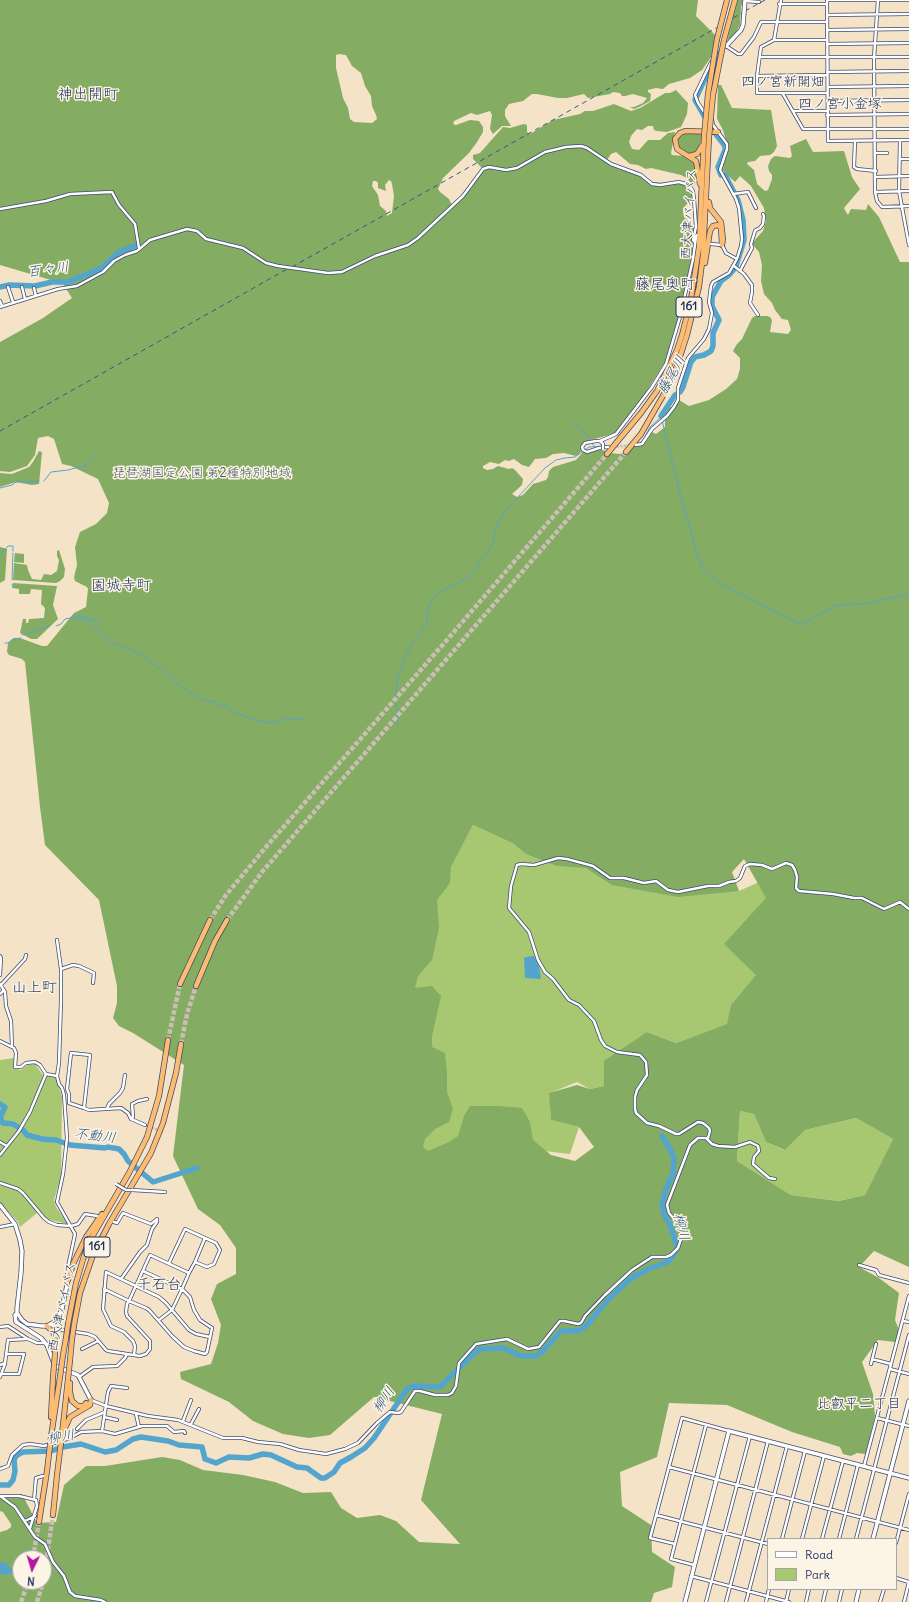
<!DOCTYPE html>
<meta charset="utf-8">
<style>
body{margin:0}
#map{position:relative;width:909px;height:1602px;overflow:hidden;background:#f5e3c8;font-family:Delius,sans-serif}
canvas{display:block}
.legend{position:absolute;left:767px;top:1538px;width:130px;height:52px;box-sizing:border-box;background:#fcf5e5;border:1px solid #a2a6af;margin:0;padding:5px 7px;list-style:none;font-size:12px;color:#1b2f5e}
.legend li{display:flex;align-items:center;gap:8px;height:20px}
.legend b{width:20px;border:1px solid #a2a6af}
.north{position:absolute;left:12px;top:1550px;width:40px;height:40px;box-sizing:border-box;background:#fcf5e5;border:1px solid #a2a6af;border-radius:50%;rotate:185deg;font-size:11px;font-weight:700;line-height:16px;text-align:center;color:#1b2f5e}
.north::after{content:'';display:block;margin:auto;width:14px;height:18px;background:#b5179e;clip-path:polygon(50% 0,100% 100%,50% 72%,0 100%)}
</style>
<div id="map">
<canvas width="909" height="1602"></canvas>
<ul class="legend">
<li><b style="height:5px;background:#fff"></b>Road</li>
<li><b style="height:11px;background:#a7c871"></b>Park</li>
</ul>
<div class="north">N</div>
</div>
<script>
const context = document.querySelector('canvas').getContext('2d');
context.lineJoin = 'round';
function fill(path, color) { context.fillStyle = color; context.fill(path, 'evenodd'); }
const shape = rows => new Path2D(rows.map(r => 'M' + r).join(''));
function strokePath(path, color, width, dash) { context.strokeStyle = color; context.lineWidth = width; context.lineCap = dash ? 'butt' : 'round'; context.setLineDash(dash || []); context.stroke(path); }
function label(font, color, halo, rows, align = 'center') {
  context.font = font + ' Delius,"Klee One",sans-serif'; context.lineWidth = 3; context.setLineDash([]); context.textBaseline = 'middle'; context.strokeStyle = halo; context.fillStyle = color; for (const [text, x, y, turn = 0] of rows) {
    context.save(); context.translate(x, y); context.rotate((+turn || 0) * Math.PI / 180); context.textAlign = isNaN(turn) ? turn : align; if (halo) context.strokeText(text, 0, 0); context.fillText(text, 0, 0); context.restore();
  }
}
const green = shape([
 [473,825,514,844,739,891,766,879,769,902,757,975,731,1005,728,1024,676,1043,647,1032,604,1086,590,1089,577,1082,550,1093,551,1120,579,1127,570,1154,457,1141,425,1155,419,1144,412,986,434,898],
 [14,1058,13,1068,21,1070,28,1065,35,1064,43,1075,56,1078,62,1097,61,1176,54,1200,56,1207,68,1224,50,1220,37,1213,20,1227,18,1222,0,1202,0,1060],
 [740,1111,754,1114,766,1142,784,1150,805,1130,856,1118,893,1139,865,1195,839,1201,791,1195,737,1161]
]);
const forest = shape([
 [0,0,698,0,696,16,716,36,711,57,702,70,690,78,669,84,663,89,656,88,648,90,648,92,651,94,650,101,639,107,634,109,630,107,634,107,643,103,647,98,633,94,625,96,622,96,620,93,613,92,610,94,588,98,584,94,567,98,558,98,537,94,532,94,523,101,509,104,505,110,505,116,511,126,502,126,493,134,490,129,492,115,490,111,477,115,471,113,454,121,453,124,456,125,470,120,479,121,483,127,483,132,477,142,469,153,443,178,438,189,440,192,449,199,452,205,462,195,479,173,482,168,473,159,473,155,480,153,503,127,510,128,524,124,527,125,527,132,530,134,553,120,580,114,585,111,593,111,614,104,631,111,640,108,665,93,670,93,676,90,688,103,687,114,681,127,667,132,657,131,654,130,653,126,648,126,642,130,637,129,631,136,629,142,632,149,639,150,648,140,660,140,668,133,675,132,671,153,672,155,684,156,689,159,695,164,696,170,695,185,693,186,687,178,681,175,651,168,646,169,638,165,630,164,616,152,611,154,607,160,610,165,619,169,637,171,644,176,645,180,650,182,684,184,691,190,692,193,692,199,683,208,683,212,684,217,694,227,692,238,694,252,679,319,665,362,641,400,616,433,584,442,581,447,582,450,579,454,576,456,564,453,553,454,546,458,535,459,529,467,522,465,514,459,509,461,505,460,499,464,490,462,483,466,483,468,487,470,493,469,498,466,509,469,512,468,515,470,523,479,522,485,512,494,517,497,523,495,533,484,546,480,548,477,549,471,553,467,576,460,583,452,591,452,599,448,609,453,620,454,627,452,634,446,645,443,652,432,656,434,665,427,665,412,668,408,675,406,679,400,689,406,709,400,726,389,737,379,740,369,740,358,733,351,737,344,742,339,752,318,755,316,767,316,770,317,772,320,770,332,788,334,791,330,788,320,782,319,775,310,772,303,764,294,761,281,762,265,759,252,753,245,753,242,763,231,766,221,764,208,751,186,740,176,735,182,722,170,723,161,728,148,723,130,717,119,718,85,721,85,732,108,771,110,777,146,774,152,770,155,760,156,755,161,748,162,747,164,754,170,757,184,765,191,768,190,772,179,772,175,769,171,768,166,771,159,775,156,790,158,792,156,790,146,806,139,813,152,844,151,852,177,860,189,844,208,846,212,848,215,851,209,866,210,868,204,879,217,900,262,909,262,909,1267,874,1251,859,1267,879,1278,899,1293,895,1320,899,1330,895,1342,878,1340,862,1362,873,1394,875,1416,866,1454,857,1453,851,1456,843,1454,840,1447,792,1432,727,1405,669,1403,657,1457,620,1472,622,1506,651,1525,652,1552,675,1567,672,1587,654,1593,651,1602,0,1602,0,1532,7,1530,11,1527,11,1524,3,1512,0,1511,0,1498,22,1494,37,1523,56,1522,64,1485,86,1466,105,1466,162,1457,180,1460,203,1470,243,1475,275,1482,303,1493,331,1492,341,1508,357,1518,380,1515,396,1521,419,1542,460,1544,421,1500,442,1414,374,1397,330,1435,309,1438,283,1434,253,1421,229,1402,181,1379,180,1372,211,1364,218,1343,221,1325,211,1299,217,1284,236,1274,236,1248,220,1225,198,1209,173,1156,184,1065,133,1033,119,1026,113,1018,117,1003,117,986,99,900,45,845,40,807,25,662,22,659,9,655,7,652,8,643,14,638,20,638,42,646,47,646,74,613,86,607,88,589,87,587,75,581,74,577,77,565,75,547,80,532,96,524,107,513,109,503,98,479,71,466,62,464,54,439,48,436,38,438,35,455,27,466,10,472,0,471,0,342,43,318,72,298,61,281,51,280,0,265],
 [339,54,346,55,352,66,361,73,365,86,371,96,372,106,376,115,377,119,372,123,354,122,350,119,348,108,343,98,336,68,336,55],
 [389,180,391,181,392,184,394,196,392,213,387,216,386,211,380,206,378,195,372,186,373,181,376,181,378,183,378,188,386,191,385,185],
 [473,825,514,844,526,854,557,866,586,868,612,885,678,897,739,891,732,872,744,859,766,898,724,944,756,975,731,1005,727,1024,676,1043,647,1032,604,1061,604,1086,590,1089,577,1085,549,1093,551,1120,579,1127,594,1147,575,1161,551,1155,533,1140,530,1122,522,1108,498,1106,470,1106,464,1116,458,1136,449,1142,428,1151,423,1147,425,1139,435,1129,449,1122,453,1109,447,1092,447,1073,445,1053,432,1047,432,1036,441,996,432,986,415,988,418,976,432,960,439,928,437,900,450,883,451,867],
 [740,1111,754,1114,766,1142,785,1150,805,1130,856,1118,893,1139,865,1195,839,1201,791,1195,737,1161],
 [20,1558,44,1558,44,1582,20,1582],
 [738,0,743,0,741,7,740,25,735,34,727,41],
 [685,133,701,133,701,141,697,152,688,154,679,147,678,139],
 [39,451,42,452,39,484,32,485,16,482,0,487,0,473,12,474,29,467,33,462],
 [0,547,7,549,5,580,0,583],
 [59,550,65,569,64,577,60,581,56,583,13,580,14,563,27,565,28,570,32,579,41,580,44,574,51,575,57,571,59,560,57,556,57,551],
 [15,553,24,554,24,563,14,562],
 [13,583,57,586,53,605,58,619,37,639,31,639,20,633,23,619,26,619,26,623,28,623,29,619,44,618,45,608,41,604,42,590,31,589,30,594,19,594,19,589,13,588]
]);
const water = shape([
 [534,956,539,966,541,979,525,978,524,958,526,957],
 [0,1562,7,1564,12,1570,16,1570,15,1575,11,1573,4,1575,0,1573]
]);
const stream = shape([
 [661,416,679,489,694,543,703,569,716,581,801,625,836,605,864,604,909,594],
 [573,423,585,433,594,446],
 [640,443,643,440,650,427,661,417],
 [585,450,589,447,607,446],
 [44,481,51,472,68,470,86,465,97,453],
 [0,488,12,485,16,482,39,481],
 [0,555,8,546,13,546,13,551],
 [12,580,13,553],
 [12,584,13,588],
 [71,618,78,618,90,622,112,643,138,653,162,670,179,685,199,698,226,706,237,713,252,719,271,723,287,719,305,719],
 [73,618,79,616,99,621],
 [56,626,61,624,65,619,70,618],
 [22,635,50,626],
 [5,643,8,643,13,639,21,638],
 [398,724,395,696,399,672,412,643,427,624,427,612,432,600,441,591,468,577,474,571,492,546,498,522,505,511,545,468,556,460,565,458,575,457,582,452]
]);
const river = shape([
 [707,121,695,100,707,74,712,71,716,58,720,53],
 [712,129,725,146,725,150,718,167,721,175],
 [725,175,738,200,743,220,744,240,736,266],
 [0,287,9,285,35,286,52,282,68,282,102,268,119,252,137,245],
 [661,416,675,395,680,392,683,387,691,362,695,357,704,355,711,351,713,346,713,333,719,320,712,306,712,297,721,281,729,275,735,268],
 [0,1104,5,1107,0,1118,3,1123,13,1124,23,1130,27,1135,42,1139,56,1140,70,1145,105,1148,108,1147,119,1149,124,1154,128,1161,153,1182,197,1168],
 [0,1485,9,1485,13,1480,15,1471,14,1459,17,1455,23,1452,51,1451,63,1447,81,1444,105,1452,116,1450,133,1439,141,1437,168,1441,179,1445,202,1447,205,1459,216,1463,229,1457,249,1458,263,1454,271,1455,297,1467,307,1468,321,1478,325,1478,334,1472,340,1463,351,1457,365,1448,374,1438,407,1389,414,1386,440,1387,470,1357,480,1349,503,1348,521,1356,536,1356,544,1350,561,1331,578,1331,586,1326,608,1300,630,1279,648,1269,665,1263,669,1261,676,1251,677,1246,671,1227,664,1214,662,1204,666,1189,673,1174,674,1159,671,1151,662,1136]
]);
const ferry = shape([
 [745,11,765,0],
 [733,18,742,13],
 [292,267,718,27],
 [0,431,289,268]
]);
const minorTunnel = shape([
 [613,447,632,445],
 [145,1125,163,1132]
]);
const trunkTunnel = shape([
 [210,920,226,895,266,847,446,641,607,454],
 [227,920,262,872,626,452],
 [168,1040,180,984],
 [181,1044,187,1014,196,986],
 [33,1558,39,1522],
 [44,1576,53,1515],
 [21,1602,28,1582],
 [37,1602,43,1582]
]);
const minor = shape([
 [781,0,774,40,761,47,757,76,757,93,827,93],
 [827,0,828,141,909,140],
 [827,0,909,0],
 [878,0,874,58,875,192,877,201,882,207,909,206],
 [745,1,759,2],
 [779,4,827,4],
 [827,15,909,14],
 [827,30,909,29],
 [774,40,827,40],
 [827,44,909,43],
 [726,46,738,54,741,54,754,37,761,22,827,22],
 [760,57,909,57],
 [827,72,909,71],
 [757,76,827,75],
 [828,87,909,86],
 [783,94,803,129,909,129],
 [828,101,909,100],
 [793,111,827,111],
 [827,115,909,114],
 [710,121,698,103,695,95,711,62],
 [855,141,854,167,857,169,876,171],
 [900,141,899,191,909,245],
 [876,153,887,153],
 [900,159,909,159],
 [876,177,909,176],
 [875,192,909,191],
 [733,194,748,192,756,208],
 [0,209,46,201,70,194,112,192,119,205,135,224,139,248],
 [711,244,722,245,726,253,737,259],
 [734,266,744,274,752,285,752,292,750,303,758,315],
 [740,271,752,248,751,244,755,231,756,230,760,228,763,224,764,216,763,214],
 [8,287,13,302],
 [22,287,25,299],
 [34,288,36,296],
 [0,301,2,306],
 [0,307,58,289,77,286,103,272,114,261,125,255,137,251,150,240,187,229,197,231,206,239,243,248,266,263,278,266,328,273,342,272,375,256,408,245,418,238,463,196,483,169,489,167,506,170,517,168,545,152,566,147,581,146,587,148,611,164,641,175,652,184,660,185,679,182,689,185,693,191,694,199,696,227,693,240,695,242],
 [600,441,616,434,652,387,666,364,680,317,693,259,696,237,697,235,699,235],
 [603,444,600,441,596,441,585,443,582,447,583,450,587,452,599,448,608,447],
 [636,445,642,444,652,429,667,416,674,407,678,400,678,388,688,358,704,339,709,329,712,313,709,302,711,286,713,282,729,273,737,259,741,246,742,239,739,208,736,199,720,170,727,149,727,144,713,125,712,120],
 [57,940,61,969,61,1000,59,1063,57,1076,59,1084,62,1088,64,1095,67,1138,63,1174,57,1202,75,1234,68,1267,67,1277],
 [0,956,1,958,0,975],
 [61,969,73,965,79,966,94,973,93,983],
 [0,984,5,992,6,1006,11,1021,12,1047],
 [0,986,25,959,26,955],
 [0,994,4,990],
 [0,1041,14,1048,16,1053,15,1067,21,1067,26,1063,35,1062,40,1065,46,1074,57,1076],
 [84,1108,90,1055,71,1053,67,1089,69,1094,69,1103,84,1108,89,1110,121,1108,128,1113,131,1119,145,1125],
 [107,1109,109,1104,120,1093,123,1088,125,1075],
 [131,1119,133,1117,132,1104,138,1101,147,1099],
 [707,1139,712,1144,718,1146,735,1147,750,1142,758,1146,759,1151,754,1157,753,1164,769,1178,775,1179],
 [0,1142,7,1146],
 [0,1155,19,1131,30,1112,46,1074],
 [0,1183,18,1189,23,1193,44,1218,49,1222,57,1225,71,1226,78,1224,85,1214,97,1216],
 [132,1190,165,1192],
 [114,1222,117,1223,123,1213,151,1224,157,1219],
 [0,1227,15,1224],
 [169,1263,185,1229,216,1243,220,1250,214,1264,207,1267,195,1262,205,1238],
 [859,1265,876,1270,879,1275,909,1283],
 [143,1271,182,1289,172,1310,159,1320],
 [189,1273,195,1262],
 [121,1279,140,1252,147,1245,152,1229,157,1222,157,1219],
 [903,1321,909,1322],
 [51,1324,56,1329,88,1334,95,1337,106,1350,108,1351,140,1356,146,1354,150,1349,150,1341,127,1316,126,1312,127,1304,129,1301,150,1255,189,1273,182,1289,190,1297,194,1310,200,1320,212,1328,207,1352,205,1354,194,1351,184,1347,173,1337,149,1310,146,1308,129,1301,104,1289],
 [0,1327,8,1326,28,1339,37,1343,45,1343],
 [82,1349,98,1341],
 [134,1355,135,1346,133,1341,124,1332,111,1326,103,1309,106,1272,159,1297,166,1303,189,1330,196,1334,210,1337],
 [872,1359,891,1364],
 [871,1364,876,1344],
 [0,1365,5,1363,8,1340,27,1339],
 [890,1369,909,1374],
 [1,1374,19,1374,24,1354,6,1354],
 [0,1377,5,1364],
 [79,1377,93,1367,117,1366,125,1358,127,1354],
 [91,1400,106,1406,148,1416,178,1420,223,1438,242,1438,258,1442,280,1444,299,1450,326,1454,345,1449,358,1443,377,1423,390,1412,398,1413,401,1412,415,1391,420,1391,435,1395,448,1395,452,1393,456,1386,459,1363,476,1344,507,1339,528,1349,539,1347,560,1321,564,1321,578,1324,581,1323,585,1316,605,1295,632,1270,652,1257,666,1257,671,1255,678,1248,682,1236,681,1227,669,1213,667,1205,690,1145,698,1138,708,1138,710,1131,709,1128,703,1123,698,1122,679,1134,676,1134,659,1126,647,1123,636,1113,635,1109,635,1097,637,1090,647,1075,646,1062,640,1055,617,1052,605,1046,601,1040,594,1021,579,1005,569,1000,553,979,545,972,538,960,529,932,509,908,511,886,517,865,521,864,534,865,558,858,567,859,593,866,610,878,624,878,644,883,656,881,668,890,678,892,708,886,719,886,729,882,736,881,740,878,745,866,750,864,762,865,772,869,786,863,792,865,795,870,797,877,796,888,799,891,833,894,854,898,862,898,884,909,900,902,909,909],
 [136,1414,139,1427],
 [104,1417,117,1420],
 [877,1418,909,1426],
 [183,1421,191,1400],
 [191,1424,199,1409],
 [77,1429,86,1420,105,1412],
 [102,1431,115,1434,142,1426,167,1426,174,1432,184,1431,185,1433],
 [864,1466,909,1296],
 [669,1467,909,1530],
 [0,1469,8,1466,12,1455,23,1445,30,1444,44,1446,70,1438,81,1432,102,1431,108,1392,111,1386,127,1388],
 [0,1496,15,1507,35,1537,45,1544,53,1562,64,1576,70,1592,75,1596,101,1600,105,1602],
 [0,1496,19,1496,36,1500,37,1506,30,1528],
 [34,1500,36,1478,43,1476],
 [656,1515,768,1544],
 [25,1521,35,1516],
 [782,1539,805,1451],
 [802,1539,824,1456],
 [822,1539,843,1461],
 [839,1539,858,1465],
 [856,1539,909,1335],
 [896,1543,909,1494],
 [675,1544,650,1538,682,1418,729,1431],
 [694,1565,671,1559,706,1425],
 [691,1576,789,1602],
 [896,1578,909,1582],
 [706,1602,750,1436],
 [726,1602,768,1441],
 [746,1602,787,1446],
 [766,1602,769,1589],
 [786,1602,789,1589],
 [806,1602,809,1589],
 [823,1602,826,1589],
 [839,1602,842,1589],
 [880,1602,884,1589],
 [904,1602,909,1582]
]);
const tertiary = shape([
 [726,46,741,30,743,25,745,0],
 [0,1205,15,1224,20,1240,22,1251,21,1273,17,1308,17,1313,22,1320,27,1324,42,1326,47,1326,56,1321,62,1309,68,1280],
 [17,1313,15,1315,16,1322,41,1338,47,1345,55,1366,78,1375,91,1400],
 [873,1539,909,1401],
 [685,1602,729,1431,909,1478],
 [856,1602,859,1589]
]);
const trunk = shape([
 [717,39,727,0],
 [724,40,735,0],
 [689,156,697,154,702,146],
 [700,184,696,161,677,149,675,139,680,133,685,131,718,132],
 [705,263,710,231,713,226,718,225,721,228,722,245,723,239,721,222,710,208,709,202],
 [626,452,641,434,664,394,677,366,687,335,699,287,703,255,709,137],
 [607,454,641,413,657,391,677,350,682,335,691,299,699,247,704,136],
 [180,984,210,920],
 [196,986,215,941,227,920],
 [68,1280,73,1264,86,1237,102,1214],
 [68,1324,76,1283,84,1256,92,1237,129,1173,147,1137,159,1096,168,1040],
 [74,1325,80,1293,93,1255,109,1224,151,1153,163,1123,176,1073,181,1044],
 [47,1326,53,1332,55,1337,55,1354],
 [63,1355,66,1338],
 [70,1360,72,1339],
 [70,1383,70,1392,72,1401,78,1406,84,1406,86,1403],
 [51,1417,53,1377],
 [65,1428,70,1417,90,1405,91,1400],
 [62,1434,68,1379],
 [51,1437,60,1377],
 [53,1515,57,1475],
 [39,1522,47,1471]
]);
const minorBridge = shape([
 [603,449,603,444],
 [116,1184,126,1190,132,1190]
]);
const trunkBridge = shape([
 [704,136,708,94,717,39],
 [709,137,713,95,724,40],
 [66,1338,68,1324],
 [72,1339,74,1325],
 [53,1377,55,1354],
 [60,1377,63,1355],
 [68,1379,70,1360],
 [47,1471,51,1437],
 [57,1475,62,1434]
]);
const shields = [
 [689,307,26],
 [97,1247,26]
];
const shieldNames = [
 ["161",689,307],
 ["161",97,1247]
];
const streetNames = [
 ["西大津バイパス",689,214,-86],
 ["西大津バイパス",62,1307,-78]
];
const parkNames = [
 ["琵琶湖国定公園 第2種特別地域",202,473]
];
const neighbourhoodNames = [
 ["四ノ宮新開畑",783,82],
 ["四ノ宮小金塚",840,104],
 ["比叡平二丁目",859,1404]
];
const waterNames = [
 ["百々川",48,270,-7],
 ["藤尾川",672,375,-61],
 ["不動川",95,1136,7],
 ["柳川",681,1227,75],
 ["柳川",384,1400,-55],
 ["柳川",61,1437,-9]
];
const quarterNames = [
 ["神出開町",88,95],
 ["藤尾奥町",665,285],
 ["園城寺町",121,586],
 ["山上町",34,988],
 ["千石台",159,1285]
];
fill(green, '#a7c871');
fill(forest, '#85ac63');
fill(water, '#54a5ce');
strokePath(stream, '#54a5ce', 1);
strokePath(river, '#54a5ce', 5.5);
strokePath(ferry, '#2f5885', 1, [5, 4]);
strokePath(minorTunnel, '#c9bfb3', 2.5, [2.5, 1]);
strokePath(trunkTunnel, '#c9bfb3', 4.5, [4.5, 2]);
strokePath(minor, '#3c4a6e', 4);
strokePath(tertiary, '#3c4a6e', 5);
strokePath(trunk, '#3c4a6e', 6);
strokePath(minor, '#fff', 2.5);
strokePath(tertiary, '#fff', 3.5);
strokePath(trunk, '#fdbc6f', 4.5);
strokePath(minorBridge, '#3c4a6e', 4, []);
strokePath(trunkBridge, '#3c4a6e', 6, []);
strokePath(minorBridge, '#fff', 2.5);
strokePath(trunkBridge, '#fdbc6f', 4.5);
for (const [x, y, w] of shields) { const box = new Path2D(); box.roundRect(x - w / 2, y - 10, w, 20, 3); context.fillStyle = '#fcf5e5'; context.fill(box); strokePath(box, '#1b2f5e', 1); }
label('bold 12px', '#1b2f5e', null, shieldNames);
label('13px', '#1b2f5e', '#fcf5e5', streetNames);
label('13px', '#3e5563', '#fcf5e5', parkNames);
label('14px', '#1b2f5e', '#fcf5e5', neighbourhoodNames);
label('italic 14px', '#2f5885', '#fcf5e5', waterNames);
label('15px', '#1b2f5e', '#fcf5e5', quarterNames);
</script>
